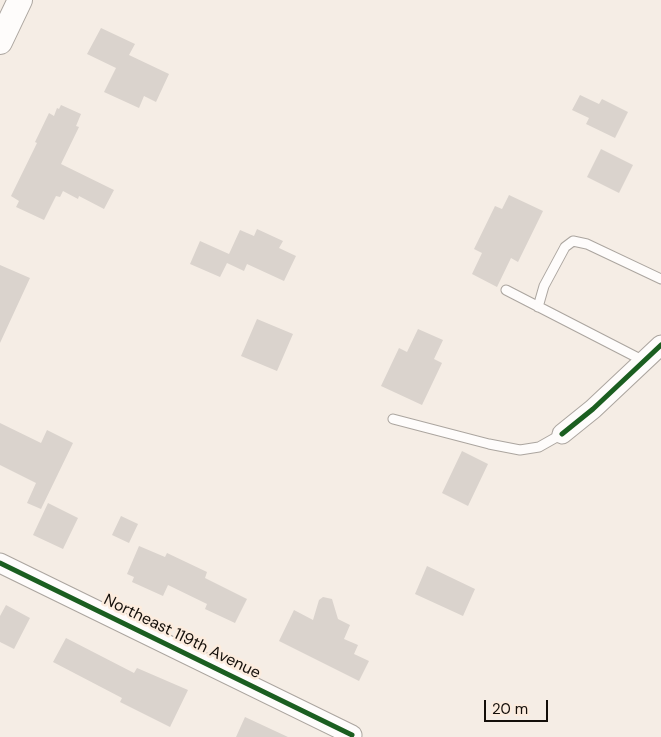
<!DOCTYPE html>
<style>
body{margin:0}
#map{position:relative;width:661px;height:737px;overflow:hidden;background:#f5ede5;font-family:"DM Sans",sans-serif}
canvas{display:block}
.scale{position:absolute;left:484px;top:700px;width:64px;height:22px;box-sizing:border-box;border:2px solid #140f0a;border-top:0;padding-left:6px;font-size:15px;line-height:18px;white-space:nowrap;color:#140f0a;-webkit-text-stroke:4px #fcecde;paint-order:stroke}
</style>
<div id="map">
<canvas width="661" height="737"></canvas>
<div class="scale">20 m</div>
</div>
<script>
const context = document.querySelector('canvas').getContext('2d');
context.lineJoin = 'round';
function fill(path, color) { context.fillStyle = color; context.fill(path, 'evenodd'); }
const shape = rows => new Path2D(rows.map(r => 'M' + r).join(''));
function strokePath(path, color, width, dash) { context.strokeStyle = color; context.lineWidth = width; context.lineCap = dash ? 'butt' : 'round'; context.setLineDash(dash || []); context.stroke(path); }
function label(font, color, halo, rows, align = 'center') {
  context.font = font + ' "DM Sans",sans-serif'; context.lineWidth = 5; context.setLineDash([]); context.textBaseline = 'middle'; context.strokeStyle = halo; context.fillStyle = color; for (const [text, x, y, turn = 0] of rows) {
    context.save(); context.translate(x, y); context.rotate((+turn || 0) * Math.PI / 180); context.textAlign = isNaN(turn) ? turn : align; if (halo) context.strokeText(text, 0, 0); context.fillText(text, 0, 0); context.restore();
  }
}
const building = shape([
 [101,28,135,44,129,55,169,74,156,102,144,96,139,108,104,92,116,68,87,54],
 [580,95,599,104,602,99,628,112,615,138,586,124,589,118,572,110],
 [61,105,81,114,76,126,79,127,61,164,114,190,104,209,79,196,78,199,63,191,60,197,56,196,44,220,16,207,19,201,11,196,37,143,35,142,49,113,54,116,57,108,59,109],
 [601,149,633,165,619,193,587,177],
 [509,195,543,211,518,262,511,258,497,287,472,274,482,253,474,249,495,206,502,209],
 [257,229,283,241,279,248,296,256,284,281,247,264,244,271,227,263,220,277,190,264,200,241,229,254,240,230,254,236],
 [0,265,30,278,0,343],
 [257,319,293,334,277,371,241,356],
 [418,329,443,340,434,359,442,363,422,405,381,386,399,348,407,352],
 [0,423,41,443,47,430,73,443,41,509,27,503,36,483,0,465],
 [462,451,488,464,468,506,442,493],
 [48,503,78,518,63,549,33,535],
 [121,516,138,524,129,543,112,535],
 [139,546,165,557,167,553,207,572,205,578,247,599,235,623,205,609,207,604,168,585,163,596,132,582,134,577,127,574],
 [427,566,475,589,463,616,415,594],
 [323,597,332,599,338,619,350,625,344,639,358,645,354,654,369,661,359,681,279,641,294,610,313,620,319,600],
 [6,605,30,618,14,649,0,642,0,616],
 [66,638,134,673,137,668,188,690,170,727,120,702,122,698,53,662],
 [245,717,288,737,236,737]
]);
const service = shape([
 [506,290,644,361],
 [538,307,544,286,565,247,573,241,587,244,661,279],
 [393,419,489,444,520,450,539,447,562,434]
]);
const minor = shape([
 [562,434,593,409,661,345],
 [0,563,352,735]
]);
const tertiary = shape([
 [0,42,20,0]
]);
const cycleway = shape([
 [562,434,593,409,661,345],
 [0,563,352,735]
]);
const streetNames = [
 ["Northeast 119th Avenue",182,637,26]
];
fill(building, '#dad3cd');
strokePath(service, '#aba59f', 11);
strokePath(minor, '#aba59f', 21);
strokePath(tertiary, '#aba59f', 26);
strokePath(service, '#fefcfb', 9);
strokePath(minor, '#fefcfb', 19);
strokePath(tertiary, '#fefcfb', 24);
strokePath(cycleway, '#1b5e20', 5);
label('16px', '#140f0a', '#fcecde', streetNames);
</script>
